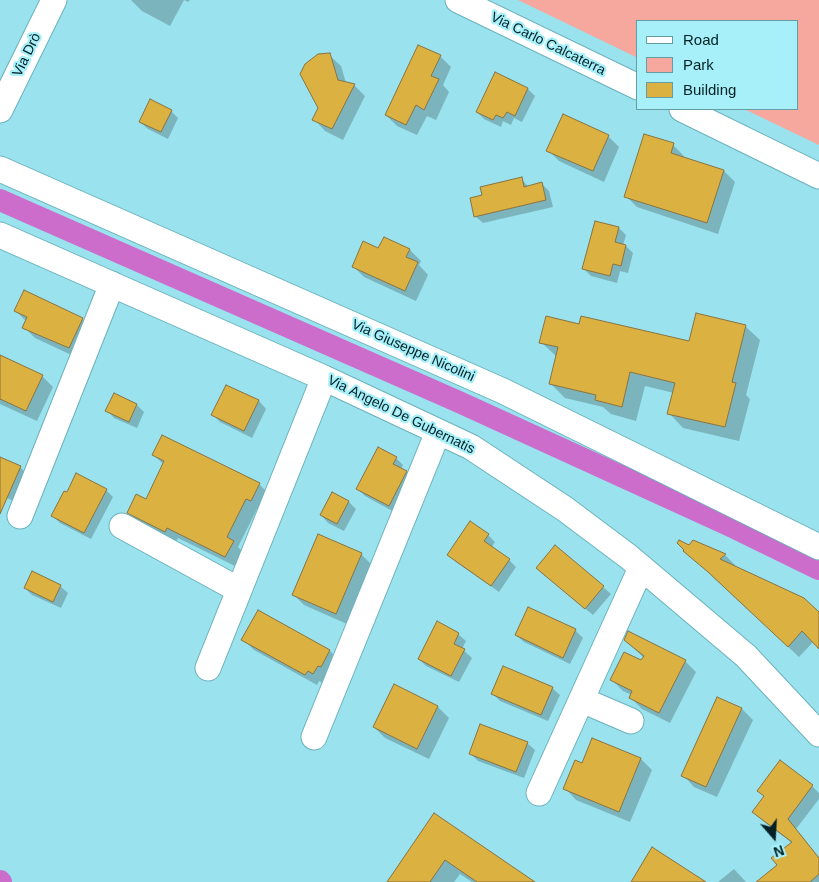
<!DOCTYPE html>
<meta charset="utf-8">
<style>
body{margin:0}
#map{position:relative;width:819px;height:882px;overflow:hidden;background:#9ae2ed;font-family:Arial,sans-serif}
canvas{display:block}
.legend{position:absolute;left:636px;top:20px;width:162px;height:90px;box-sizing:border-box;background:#a7f0fa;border:1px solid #659da5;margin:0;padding:6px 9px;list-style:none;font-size:15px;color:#022125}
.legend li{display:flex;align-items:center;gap:10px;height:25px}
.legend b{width:25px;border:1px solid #659da5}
.north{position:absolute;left:749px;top:812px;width:50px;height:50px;-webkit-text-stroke:4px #a7f0fa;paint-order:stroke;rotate:161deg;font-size:14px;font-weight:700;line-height:20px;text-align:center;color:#022125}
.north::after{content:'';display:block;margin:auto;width:18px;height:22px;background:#022125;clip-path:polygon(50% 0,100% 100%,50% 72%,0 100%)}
</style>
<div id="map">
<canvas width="819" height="882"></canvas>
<ul class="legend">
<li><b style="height:6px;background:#fff"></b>Road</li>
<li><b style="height:14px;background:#f6a89e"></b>Park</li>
<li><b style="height:14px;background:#dbb141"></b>Building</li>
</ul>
<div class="north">N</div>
</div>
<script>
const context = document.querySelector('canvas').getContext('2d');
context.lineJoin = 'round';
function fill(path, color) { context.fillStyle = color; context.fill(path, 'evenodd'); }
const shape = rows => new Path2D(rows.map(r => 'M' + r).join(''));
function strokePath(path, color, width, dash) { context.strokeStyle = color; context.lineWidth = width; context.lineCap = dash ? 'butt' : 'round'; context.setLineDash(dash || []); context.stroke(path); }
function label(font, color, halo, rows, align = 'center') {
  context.font = font + ' Arial,sans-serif'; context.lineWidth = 4.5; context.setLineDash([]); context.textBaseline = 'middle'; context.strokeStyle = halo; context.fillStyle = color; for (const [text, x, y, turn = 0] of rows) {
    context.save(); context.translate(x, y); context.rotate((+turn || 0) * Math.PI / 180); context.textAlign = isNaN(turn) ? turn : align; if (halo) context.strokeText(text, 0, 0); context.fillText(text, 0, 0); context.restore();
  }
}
const green = shape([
 [518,0,819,0,819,145,744,109,798,109,798,21,638,21,638,58]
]);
const shadow = shape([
 [131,0,190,0,188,2,184,0,170,26,142,11],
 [419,46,440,56,451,67,443,85,449,92,436,120,427,116,417,135,397,126,386,115],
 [329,55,341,66,346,83,354,85,365,96,343,140,325,131,314,119,319,108],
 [528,89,535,96,522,122,514,118,511,125,503,121,501,127,484,119,477,112],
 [171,111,178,118,168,139,148,129,140,122],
 [608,136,619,147,604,182,559,161,548,150],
 [673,145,684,156,683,158,724,171,735,182,718,234,637,207,626,196],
 [521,179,529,187,542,184,549,191,553,207,483,223,475,216,483,196],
 [619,228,626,235,623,245,626,246,633,253,628,273,620,271,617,283,591,276,584,269],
 [384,239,410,250,421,261,419,265,428,275,416,301,364,277,353,266,379,250],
 [16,311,82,319,94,330,80,359,35,338,24,327,27,322],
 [580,326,690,343,745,326,760,340,746,395,750,399,739,441,683,428,669,413,674,393,645,386,636,421,611,414,603,407,565,398,550,383,557,357,541,342],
 [0,357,42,376,53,387,37,421,0,404],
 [227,386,259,401,266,409,252,438,220,422,213,415],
 [137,405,144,412,137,428,114,418,107,410],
 [154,455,259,484,270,495,262,511,257,509,238,547,244,553,237,567,178,538,176,542,140,524,129,513,147,501,164,465],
 [0,458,20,467,28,475,16,502,0,495],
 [396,458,403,465,401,469,406,472,413,479,396,513,365,496,358,489],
 [106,490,113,497,91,539,60,523,53,516],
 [333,493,349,502,356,509,344,531,328,523,321,515],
 [488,535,495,542,491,548,509,560,516,567,499,592,456,562,449,555],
 [555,546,611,594,593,615,544,575],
 [689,546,725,555,735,565,734,567,819,614,819,647,814,641,799,657,685,551],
 [361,554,372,565,347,624,304,605,293,594],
 [60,586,68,593,61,608,32,595,25,588],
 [529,609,576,631,583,638,570,664,524,642,516,635],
 [258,611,330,651,341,662,325,684,319,681,317,685,254,650,243,639],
 [458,634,466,641,462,649,472,658,459,682,426,666,419,659],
 [625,640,685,661,696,672,670,723,642,709,631,698,632,695,623,691,612,680,642,662,644,658],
 [395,686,438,707,449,718,429,759,385,738,374,727],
 [552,688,560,695,548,721,500,701,492,693],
 [718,698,742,709,753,720,717,797,694,787,683,775],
 [593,740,641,759,652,770,630,822,576,800,565,788,583,764],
 [527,743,535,750,524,778,478,761,470,753],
 [780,762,812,786,819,793,819,799,796,829,819,858,819,882,777,882,779,865,792,843,763,821,754,812,765,797,758,791],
 [434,815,533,882,472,882,460,874,454,882,389,882],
 [734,869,746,882,718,882]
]);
const canal = shape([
 [0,200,459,402,735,528,819,569],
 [0,881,1,882]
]);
const building = shape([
 [418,45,441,55,431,76,439,79,424,110,416,105,406,125,385,115,418,45],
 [330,53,338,80,355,84,332,129,312,120,318,108,300,74,305,64,318,54,330,53],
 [495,72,528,88,515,116,507,112,503,118,496,115,493,120,476,112,495,72],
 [150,99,172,110,161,132,139,122,150,99],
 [563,114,609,135,593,171,546,151,563,114],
 [644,134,674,143,671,153,724,170,707,223,624,197,644,134],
 [522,177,524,187,542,182,546,200,474,217,470,198,482,195,480,187,522,177],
 [595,221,619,227,615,242,626,245,621,266,613,264,610,276,582,269,595,221],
 [384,237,410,249,406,257,418,262,405,291,352,267,363,241,378,248,384,237],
 [24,290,83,318,69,348,22,328,27,317,14,311,24,290],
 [696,313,746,325,732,382,736,383,725,427,667,414,675,383,630,372,622,407,595,400,596,395,549,384,558,347,539,343,546,316,579,324,581,316,689,341,696,313],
 [0,355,43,375,26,411,0,399,0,355],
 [226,385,259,400,244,431,211,415,226,385],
 [114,393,137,404,129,422,105,411,114,393],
 [162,435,260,483,251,501,246,499,227,537,234,541,225,557,167,528,165,532,127,513,136,494,146,499,164,461,152,455,162,435],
 [378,447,397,457,393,464,407,471,389,506,356,489,378,447],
 [0,457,21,466,0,514,0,457],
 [76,473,107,489,84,533,51,516,64,491,67,492,76,473],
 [332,492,349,501,337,524,320,515,332,492],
 [470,521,489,534,484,541,510,559,491,586,447,555,470,521],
 [318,534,362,553,336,614,292,595,318,534],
 [679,540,689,545,693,540,726,554,720,559,804,598,819,612,819,649,802,631,788,647,708,572,683,551,684,550,677,543,679,540],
 [555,545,604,586,585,609,536,568,555,545],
 [32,571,61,585,53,602,24,588,32,571],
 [528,607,576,629,563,658,515,635,528,607],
 [258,610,330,650,321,667,318,666,313,674,308,671,305,675,241,640,258,610],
 [437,621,459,633,454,644,465,649,451,676,418,659,437,621],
 [628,631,686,660,659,713,629,698,632,691,610,680,624,652,641,660,644,656,624,640,628,631],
 [503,666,553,687,541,715,491,694,503,666],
 [394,684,438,706,417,749,373,727,394,684],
 [717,697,742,708,706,787,681,776,717,697],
 [480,724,528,742,516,772,469,754,480,724],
 [592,738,641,758,619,812,563,789,575,760,582,763,592,738],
 [780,760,813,785,788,819,819,858,819,874,810,882,756,882,777,865,771,858,792,842,752,812,764,796,757,791,780,760],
 [434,813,535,882,477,882,445,860,430,882,387,882,434,813],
 [652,847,706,882,631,882,652,847]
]);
const minor = shape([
 [458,0,638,87],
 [682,109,819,176],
 [0,110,54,0],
 [0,169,503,391,819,547],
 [0,235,324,378,471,447,565,509,629,557,746,656,819,734],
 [20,516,112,284],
 [122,526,239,590],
 [208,668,324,378],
 [582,700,631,721],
 [314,737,438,432],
 [539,793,641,568]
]);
const streetNames = [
 ["Via Carlo Calcaterra",548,44,26],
 ["Via Drò",27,55,-64],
 ["Via Giuseppe Nicolini",413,351,24],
 ["Via Angelo De Gubernatis",401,415,26]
];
fill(green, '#f6a89e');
fill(shadow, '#0003');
strokePath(canal, '#cc6dcc', 22);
fill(building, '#dbb141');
strokePath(building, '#887341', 1);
strokePath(minor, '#6bb2bc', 27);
strokePath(minor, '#fff', 25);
label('14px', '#022125', '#a7f0fa', streetNames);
</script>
